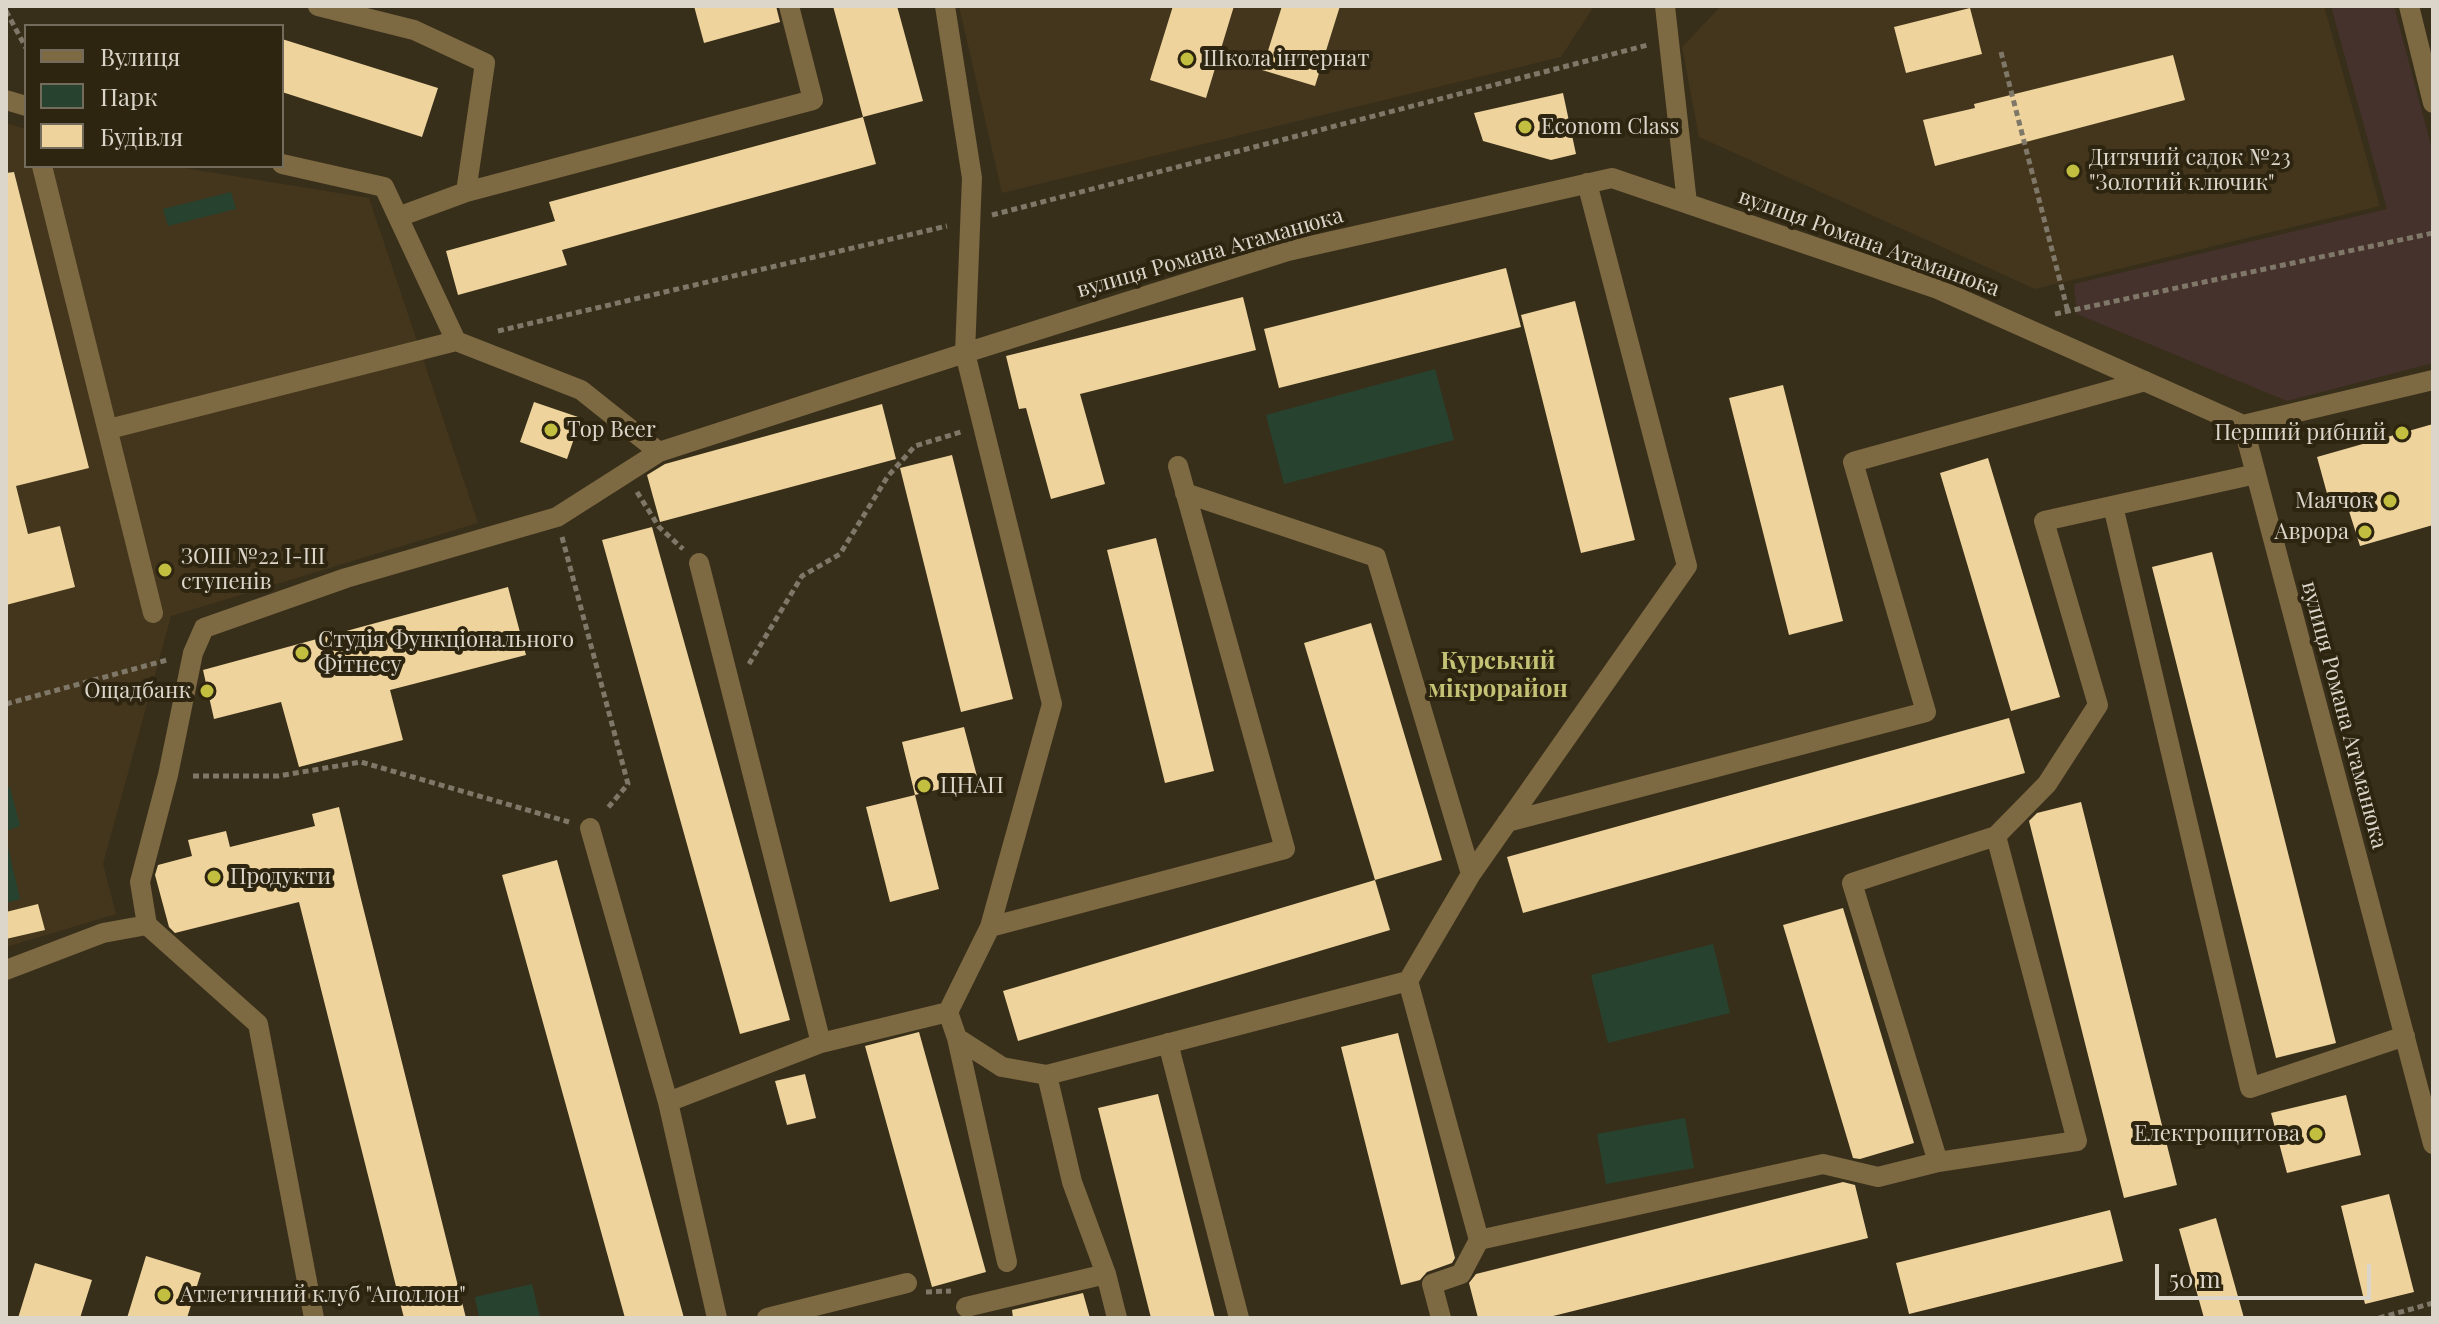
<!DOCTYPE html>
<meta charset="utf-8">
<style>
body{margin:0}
#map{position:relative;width:2439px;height:1324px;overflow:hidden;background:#382f1b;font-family:"Playfair Display",serif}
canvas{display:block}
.frame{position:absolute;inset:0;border:8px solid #dbd5ca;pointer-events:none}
.legend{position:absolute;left:24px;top:24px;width:260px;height:144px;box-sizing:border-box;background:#2e2511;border:2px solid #736b5b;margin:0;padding:10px 14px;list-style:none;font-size:24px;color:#dbd5ca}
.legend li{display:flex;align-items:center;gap:16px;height:40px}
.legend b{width:40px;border:2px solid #736b5b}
.scale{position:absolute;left:2155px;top:1264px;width:216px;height:36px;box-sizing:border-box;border:4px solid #dbd5ca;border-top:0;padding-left:10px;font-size:24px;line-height:28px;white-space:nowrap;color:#dbd5ca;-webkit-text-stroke:6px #2e2511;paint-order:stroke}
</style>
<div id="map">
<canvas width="2439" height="1324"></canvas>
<div class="frame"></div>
<ul class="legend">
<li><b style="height:10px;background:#7d6942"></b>Вулиця</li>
<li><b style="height:22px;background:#27422e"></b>Парк</li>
<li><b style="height:22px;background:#eed39c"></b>Будівля</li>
</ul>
<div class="scale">50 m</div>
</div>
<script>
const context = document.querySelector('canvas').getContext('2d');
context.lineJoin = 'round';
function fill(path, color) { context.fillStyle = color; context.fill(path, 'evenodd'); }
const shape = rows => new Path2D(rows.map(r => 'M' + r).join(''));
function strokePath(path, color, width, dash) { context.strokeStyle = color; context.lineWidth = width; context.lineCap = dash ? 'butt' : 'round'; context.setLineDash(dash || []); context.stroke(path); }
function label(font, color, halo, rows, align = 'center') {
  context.font = font + ' "Playfair Display",serif'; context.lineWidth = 8; context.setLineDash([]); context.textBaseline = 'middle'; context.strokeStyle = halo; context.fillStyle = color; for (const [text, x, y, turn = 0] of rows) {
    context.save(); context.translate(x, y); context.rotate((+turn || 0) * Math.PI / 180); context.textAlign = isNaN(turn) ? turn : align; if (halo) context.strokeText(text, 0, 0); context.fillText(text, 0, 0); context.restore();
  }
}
const commercial = shape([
 [2331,6,2394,6,2433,153,2433,363,2287,401,2077,314,2074,284,2387,209]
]);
const built = shape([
 [959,6,1594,6,1561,57,1002,193],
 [1721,6,2324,6,2380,206,2035,289,1699,137,1682,47],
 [6,123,26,129,26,166,172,166,369,198,478,523,171,616,103,864,116,914,6,947]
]);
const green = shape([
 [231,192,236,209,168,226,163,209],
 [1435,369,1454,440,1284,484,1266,415],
 [10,787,20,826,6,831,6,788],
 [6,838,20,899,6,903],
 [1713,944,1730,1013,1608,1043,1591,975],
 [1685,1118,1694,1168,1606,1184,1597,1134],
 [532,1284,540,1318,479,1318,475,1297]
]);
const building = shape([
 [694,6,776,6,780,22,704,43],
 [833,6,897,6,923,101,863,117],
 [1173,6,1234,6,1206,98,1150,80],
 [1282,6,1340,6,1315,86,1262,70],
 [1970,8,1982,54,1906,73,1894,27],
 [282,39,438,88,422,137,282,92],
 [2173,55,2185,100,1935,166,1923,120,1975,108,1974,104],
 [1563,93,1576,154,1551,160,1483,141,1474,113],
 [863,117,876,164,562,250,567,265,458,295,446,251,555,221,549,202],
 [14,172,89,468,16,486,28,534,60,526,75,587,6,605,6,173],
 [1506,268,1521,327,1279,388,1264,329],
 [1243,297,1256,350,1080,394,1105,484,1051,499,1026,408,1019,409,1006,356],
 [1575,301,1635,540,1581,553,1521,315],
 [1783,385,1843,621,1789,635,1729,398],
 [534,402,581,418,567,459,520,442],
 [882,404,896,459,660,522,647,475,665,464],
 [2433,424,2433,525,2360,546,2343,492,2328,497,2317,457],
 [952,455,1013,699,961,712,900,468],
 [1988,458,2060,697,2011,711,1940,473],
 [652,527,790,1020,740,1034,602,540],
 [1156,538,1214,771,1165,783,1107,550],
 [2212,552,2336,1043,2276,1058,2152,567],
 [508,587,526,655,390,690,403,740,299,767,281,702,214,719,203,670],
 [1371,623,1442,860,1375,880,1304,643],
 [2009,718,2025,773,1523,913,1507,857],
 [964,727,978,780,915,795,902,742],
 [915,795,939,889,890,902,866,807],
 [2081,802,2177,1185,2124,1198,2029,821,2037,813],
 [339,807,358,887,466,1318,404,1318,299,902,175,933,169,927,155,875,158,865,192,856,188,840,226,831,230,847,315,826,312,814],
 [557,860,684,1318,625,1318,502,875],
 [1375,880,1390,930,1018,1041,1003,991],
 [38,904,45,930,6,939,6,912],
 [1843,908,1914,1143,1860,1159,1853,1158,1783,925],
 [919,1032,986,1272,932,1287,865,1046],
 [1398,1033,1455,1258,1452,1263,1427,1272,1420,1280,1401,1285,1341,1047],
 [805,1074,816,1118,787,1125,775,1081],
 [1158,1094,1215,1318,1151,1318,1098,1108],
 [2346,1095,2361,1155,2287,1173,2271,1113],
 [1843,1182,1855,1185,1868,1238,1545,1318,1478,1318,1469,1283,1476,1274],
 [2389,1194,2414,1292,2365,1304,2341,1206],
 [2110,1210,2123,1261,1909,1314,1896,1263],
 [2216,1218,2244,1318,2204,1318,2179,1229],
 [146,1256,201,1273,187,1318,127,1318],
 [35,1263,92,1280,80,1318,18,1318],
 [1083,1293,1090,1318,1013,1318,1012,1310]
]);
const path = shape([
 [6,11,26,48],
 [2001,52,2068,312],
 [992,215,1648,45],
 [2055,314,2433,233],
 [498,331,947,226],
 [637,492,659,527,683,549],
 [562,537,628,784,606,810],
 [749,664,802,576,840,554,888,476,915,446,961,432],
 [6,704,167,660],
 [193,776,278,776,361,762,569,822],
 [926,1292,951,1291],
 [2379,1318,2433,1303]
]);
const minor = shape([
 [318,6,414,30,485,63,466,192,813,100,789,6],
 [945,6,972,178,965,353,1052,704,990,927,948,1012,957,1038,1002,1067,1047,1075,1072,1182,1106,1274,1117,1318],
 [1665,6,1687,203],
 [2409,6,2433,103],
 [6,100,26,106],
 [282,164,384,187,456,341,581,390,659,452],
 [42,166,153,613],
 [398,217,466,192],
 [2243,425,2433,380],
 [109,429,456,341],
 [2113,506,2250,1088,2405,1036],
 [699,563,821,1043],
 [1507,822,1926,712,1853,462,2145,381],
 [590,828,668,1102,821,1043,948,1012],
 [1471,874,1687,566,1587,183],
 [990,927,1285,849,1178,466],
 [6,970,103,933,147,925],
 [1408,981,1479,1240,1461,1274,1432,1284,1441,1318],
 [957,1038,1007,1262],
 [1168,1043,1239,1318],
 [1047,1075,1408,981,1471,874,1376,557,1185,493],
 [668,1102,717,1318],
 [1938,1162,2077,1141,1996,836],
 [1479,1240,1823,1164,1878,1177,1938,1162,1852,883,1996,836,2047,784,2098,705,2044,521,2256,474],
 [966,1307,1106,1274],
 [314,1318,258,1024,147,925,140,882,168,775,193,653,204,628,346,578,557,517,659,452,965,353,1288,251,1612,178,1938,289,2243,425,2433,1144],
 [767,1318,907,1283]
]);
const markers = [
 [1187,59,8,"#c1be40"],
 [1525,127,8,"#c1be40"],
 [2073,171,8,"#c1be40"],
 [551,430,8,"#c1be40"],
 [2402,433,8,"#c1be40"],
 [2390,501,8,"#c1be40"],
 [2365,532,8,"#c1be40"],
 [165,570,8,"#c1be40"],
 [302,653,8,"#c1be40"],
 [207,691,8,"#c1be40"],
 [924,786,8,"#c1be40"],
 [214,877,8,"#c1be40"],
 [2316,1134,8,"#c1be40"],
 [164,1295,8,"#c1be40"]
];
const poiNames = [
 ["Школа інтернат",1203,59],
 ["Econom Class",1541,127],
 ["Дитячий садок №23",2089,158],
 ["\"Золотий ключик\"",2089,183],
 ["Top Beer",567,430],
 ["Перший рибний",2386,433,"right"],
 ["Маячок",2374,501,"right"],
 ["Аврора",2349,532,"right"],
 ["ЗОШ №22 І-ІІІ",181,557],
 ["ступенів",181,582],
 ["Студія Функціонального",318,640],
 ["Фітнесу",318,665],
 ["Ощадбанк",191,691,"right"],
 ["ЦНАП",940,786],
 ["Продукти",230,877],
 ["Електрощитова",2300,1134,"right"],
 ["Атлетичний клуб \"Аполлон\"",180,1295]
];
const streetNames = [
 ["вулиця Романа Атаманюка",1869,243,20],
 ["вулиця Романа Атаманюка",1210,253,-16],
 ["вулиця Романа Атаманюка",2344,715,75]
];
const neighbourhoodNames = [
 ["Курський",1498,662],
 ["мікрорайон",1498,690]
];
fill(commercial, '#46322c');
fill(built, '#43361c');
fill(green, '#27422e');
fill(building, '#eed39c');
strokePath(path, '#7f7767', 5, [6, 4]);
strokePath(minor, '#7d6942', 20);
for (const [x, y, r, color] of markers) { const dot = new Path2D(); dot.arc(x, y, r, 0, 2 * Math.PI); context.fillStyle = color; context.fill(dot); strokePath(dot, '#2e2511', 3); }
label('22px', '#dbd5ca', '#2e2511', poiNames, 'left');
label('22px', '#dbd5ca', '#2e2511', streetNames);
label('bold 24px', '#c4c375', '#2e2511', neighbourhoodNames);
</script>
